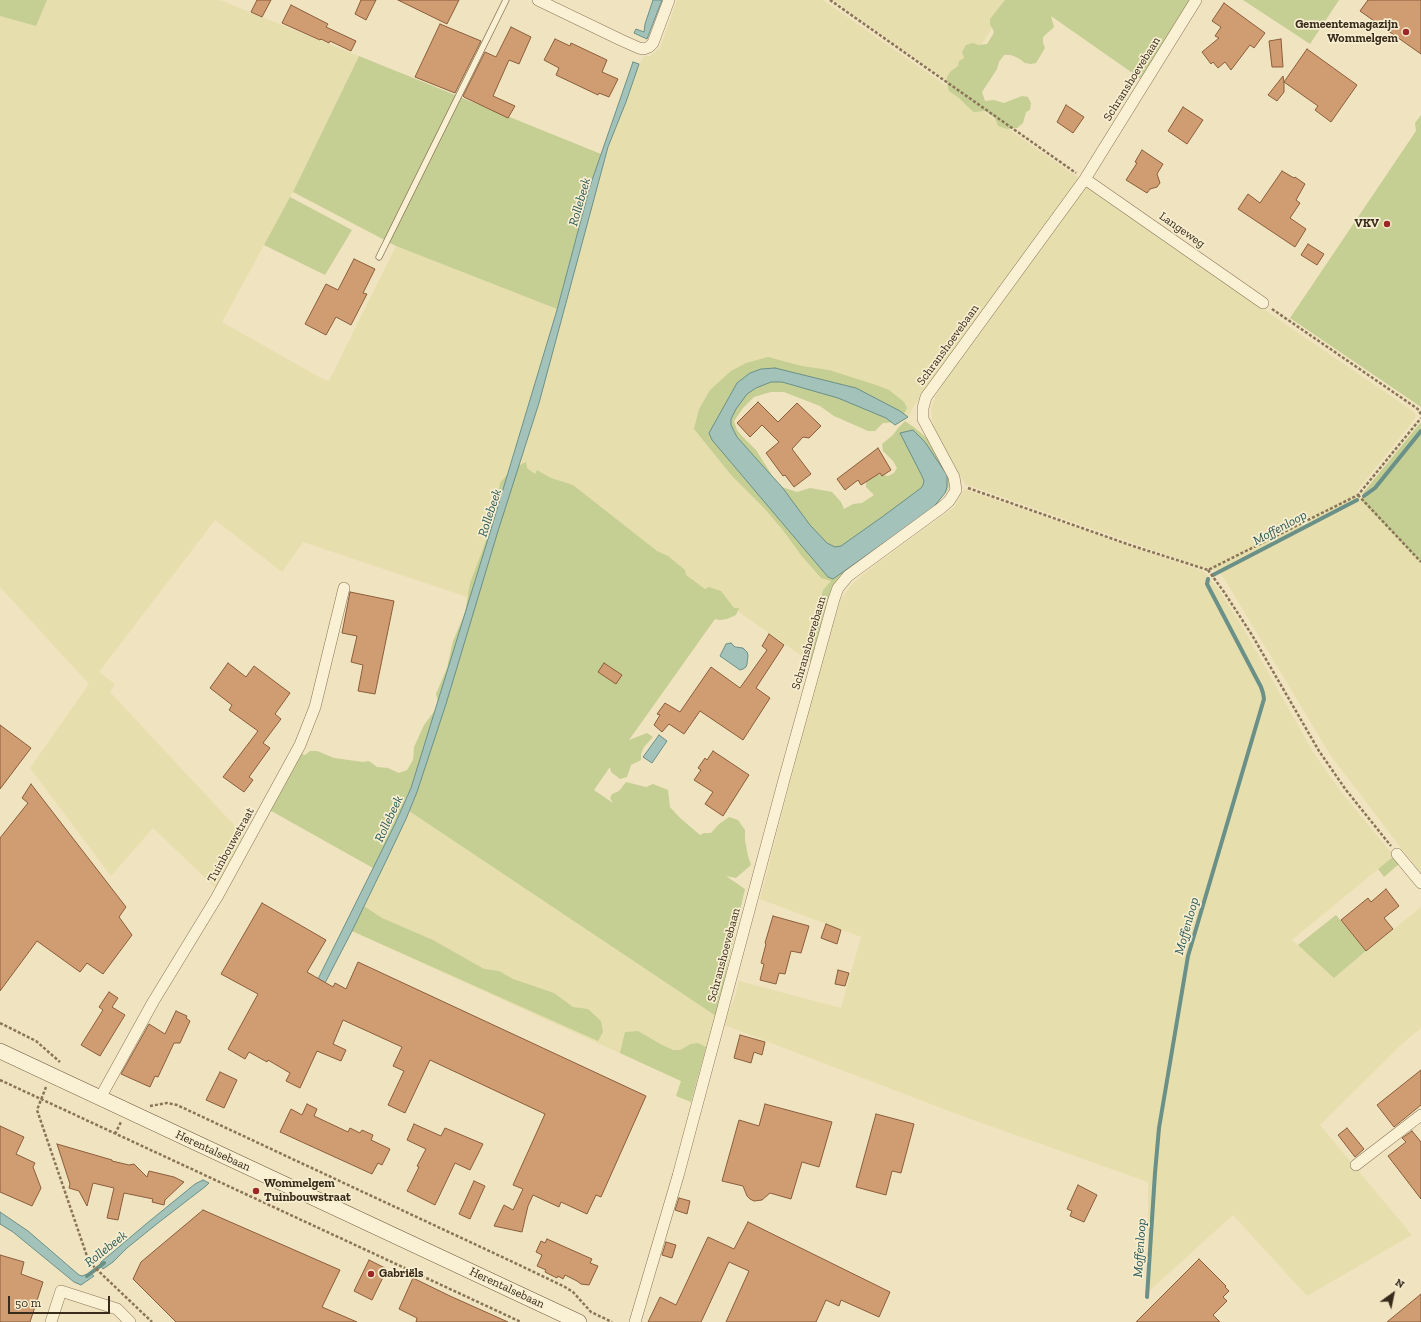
<!DOCTYPE html>
<meta charset="utf-8">
<style>
body{margin:0}
#map{position:relative;width:1421px;height:1322px;overflow:hidden;background:#f0e3bf;font-family:"Zilla Slab",serif}
canvas{display:block}
.north{position:absolute;left:1373px;top:1274px;width:40px;height:40px;-webkit-text-stroke:3px #f7edcf;paint-order:stroke;rotate:33deg;font-size:11px;font-weight:700;line-height:16px;text-align:center;color:#382b1c}
.north::after{content:'';display:block;margin:auto;width:14px;height:18px;background:#382b1c;clip-path:polygon(50% 0,100% 100%,50% 72%,0 100%)}
.scale{position:absolute;left:8px;top:1296px;width:102px;height:18px;box-sizing:border-box;border:2px solid #382b1c;border-top:0;padding-left:5px;font-size:12px;line-height:14px;white-space:nowrap;color:#382b1c;-webkit-text-stroke:3px #f7edcf;paint-order:stroke}
</style>
<div id="map">
<canvas width="1421" height="1322"></canvas>
<div class="north">N</div>
<div class="scale">50 m</div>
</div>
<script>
const context = document.querySelector('canvas').getContext('2d');
context.lineJoin = 'round';
function fill(path, color) { context.fillStyle = color; context.fill(path, 'evenodd'); }
const shape = rows => new Path2D(rows.map(r => 'M' + r).join(''));
function strokePath(path, color, width, dash) { context.strokeStyle = color; context.lineWidth = width; context.lineCap = dash ? 'butt' : 'round'; context.setLineDash(dash || []); context.stroke(path); }
function label(font, color, halo, rows, align = 'center') {
  context.font = font + ' "Zilla Slab",serif'; context.lineWidth = 3.5; context.setLineDash([]); context.textBaseline = 'middle'; context.strokeStyle = halo; context.fillStyle = color; for (const [text, x, y, turn = 0] of rows) {
    context.save(); context.translate(x, y); context.rotate((+turn || 0) * Math.PI / 180); context.textAlign = isNaN(turn) ? turn : align; if (halo) context.strokeText(text, 0, 0); context.fillText(text, 0, 0); context.restore();
  }
}
const farmland = shape([
 [47,0,220,0,359,56,293,192,222,322,321,378,329,381,396,246,557,309,470,598,303,542,282,572,215,520,99,672,115,684,110,692,248,840,220,892,153,828,111,876,30,768,89,684,0,587,0,16,36,25],
 [677,0,823,0,1080,179,974,326,916,403,908,417,900,411,775,368,710,432,833,579,823,590,806,659,726,603,520,464,539,403,606,155,639,64,644,56,650,56,660,48],
 [833,0,1010,0,955,86],
 [1087,185,1288,326,1413,411,1416,415,1415,419,1357,491,1362,501,1421,562,1421,873,1403,850,1397,854,1401,848,1331,756,1225,580,1219,572,1216,570,1208,570,1213,569,1195,565,965,484,935,431,932,420,931,409,935,397,944,381],
 [964,490,967,490,1203,571,1206,574,1219,590,1245,631,1313,752,1342,793,1394,856,1292,940,1335,977,1421,907,1421,1028,1404,1042,1320,1125,1412,1235,1307,1296,1233,1215,1148,1292,1148,1182,962,1116,724,1025,726,1017,733,1002,739,981,841,1008,861,937,760,899,820,666,841,599,852,584,876,564,954,507],
 [409,811,716,1016,694,1087,352,931]
]);
const green = shape([
 [0,0,47,0,36,26,0,16],
 [1005,0,1189,0,1189,2,1141,79,1051,16,1054,27,1043,37,1043,43,1045,48,1036,63,1031,64,1025,63,1018,58,1011,55,1004,55,999,62,997,69,982,92,985,101,994,100,1004,103,1022,96,1028,97,1031,103,1030,110,1026,112,1023,123,1017,128,1007,129,998,126,995,118,985,111,974,112,968,107,959,98,949,91,947,84,947,77,951,71,958,66,959,61,964,58,962,52,966,45,973,43,978,45,987,44,992,36,994,32,990,24,990,19],
 [1243,0,1339,0,1310,44],
 [359,56,601,154,590,186,557,309,396,246,293,192],
 [1421,115,1421,407,1290,318,1416,131,1415,123],
 [290,197,352,230,325,275,264,245],
 [768,357,802,366,829,370,873,384,889,390,904,402,907,408,900,422,883,423,875,431,868,431,834,416,820,406,784,392,771,392,754,397,743,408,734,421,737,430,742,436,756,450,775,480,782,487,797,492,810,488,832,492,841,502,844,509,853,504,862,503,874,495,866,487,866,473,869,470,878,474,888,476,894,473,897,468,893,461,883,451,882,444,893,435,898,428,905,421,915,428,928,439,950,480,948,490,925,517,897,536,836,582,824,613,811,662,806,659,823,590,831,581,821,578,801,555,782,529,765,509,732,476,694,429,699,409,710,390,731,371,746,363],
 [1421,422,1421,562,1362,501,1363,493],
 [526,462,527,468,535,474,537,470,551,478,573,485,657,551,668,556,685,570,686,575,705,589,709,587,721,591,734,608,739,608,736,615,727,619,720,620,715,619,629,740,647,733,653,737,644,747,641,754,641,760,631,765,627,777,620,779,611,772,610,767,594,790,613,803,610,798,612,794,619,791,626,782,646,787,653,784,668,790,670,807,679,817,700,835,704,833,711,833,719,824,729,817,738,820,745,830,745,840,748,856,751,865,736,878,726,876,745,889,716,1016,409,811,414,800,408,794,395,824,373,868,266,808,296,752,305,755,310,751,317,751,334,758,363,762,369,761,377,767,388,768,399,773,407,770,413,760,414,747,424,725,439,705,436,694,447,668,453,641,465,613,470,583,483,549,490,527,497,501,500,483,512,469],
 [1394,856,1399,864,1384,877,1378,869],
 [364,906,382,918,433,940,484,969,499,971,513,979,554,993,573,1007,588,1009,601,1021,603,1032,598,1041,352,931],
 [1336,915,1366,951,1334,978,1298,945],
 [638,1031,662,1045,673,1050,680,1050,691,1044,698,1043,706,1047,691,1102,676,1096,681,1081,620,1053,625,1032]
]);
const water = shape([
 [653,0,662,0,647,39,634,33,636,29,644,32,645,24,653,0],
 [633,62,639,64,626,102,608,147,539,403,498,531,446,704,417,792,406,819,387,859,352,931,325,983,318,979,395,824,411,788,492,526,557,310,590,186,633,62],
 [775,368,856,388,900,411,908,417,895,425,886,418,838,398,782,382,771,382,756,388,747,394,736,409,731,419,731,425,737,437,761,464,782,487,810,525,827,543,835,547,841,546,882,517,921,488,923,485,924,481,922,476,900,433,913,430,925,442,947,475,947,487,945,493,932,509,833,579,828,577,712,440,709,433,737,383,750,373,761,369,775,368],
 [731,643,735,647,743,648,747,652,748,655,747,664,746,667,743,669,740,670,720,656,726,644,731,643],
 [659,735,667,741,652,763,643,757,659,735],
 [203,1180,209,1183,206,1186,158,1223,127,1248,113,1262,103,1269,100,1265,101,1262,146,1224,195,1184,203,1180],
 [0,1212,28,1231,79,1275,82,1276,90,1273,94,1276,81,1285,74,1282,13,1232,0,1224,0,1212]
]);
const stream = shape([
 [1364,496,1375,488,1421,431],
 [1213,575,1357,500],
 [87,1276,104,1263],
 [1147,1297,1155,1173,1159,1128,1188,956,1264,699,1263,693,1261,687,1207,584,1208,579]
]);
const building = shape([
 [257,0,271,0,262,17,251,12,257,0],
 [361,0,376,0,366,20,355,14,361,0],
 [398,0,459,0,447,24,398,0],
 [1368,0,1421,0,1421,54,1360,11,1368,0],
 [1224,3,1265,33,1254,48,1250,45,1231,70,1225,62,1218,68,1213,62,1211,64,1202,52,1219,38,1215,36,1221,27,1212,21,1224,3],
 [291,5,328,24,326,27,356,41,351,51,330,41,329,43,321,39,320,40,282,23,291,5],
 [440,24,481,41,455,93,415,77,440,24],
 [511,27,531,37,519,64,509,60,493,96,515,106,508,118,464,97,463,96,485,52,496,57,511,27],
 [555,39,570,46,571,43,607,60,602,72,618,79,609,97,599,93,598,95,556,75,559,68,544,60,555,39],
 [1281,39,1283,67,1272,67,1269,41,1281,39],
 [1307,49,1357,85,1331,122,1315,110,1318,106,1284,82,1284,92,1277,101,1268,95,1283,76,1284,82,1307,49],
 [1066,105,1084,117,1073,133,1057,122,1066,105],
 [1183,107,1203,120,1187,144,1168,131,1183,107],
 [1142,150,1163,164,1157,174,1160,183,1157,187,1150,189,1147,193,1126,180,1137,163,1135,162,1142,150],
 [1282,171,1294,178,1295,177,1305,184,1296,200,1300,203,1290,218,1306,229,1295,247,1238,209,1248,194,1260,203,1282,171],
 [1308,244,1324,254,1317,265,1301,255,1308,244],
 [354,259,375,269,363,293,367,294,351,325,336,317,326,335,305,324,326,284,338,290,354,259],
 [758,402,778,422,797,403,821,426,809,438,803,437,792,449,811,474,794,487,785,475,783,476,766,453,779,442,762,425,750,437,737,423,758,402],
 [878,448,891,470,882,476,880,473,861,485,858,480,845,490,837,479,878,448],
 [350,592,394,601,375,694,358,691,363,665,351,662,357,636,342,633,350,592],
 [769,634,784,645,756,688,770,698,743,740,700,711,684,734,669,724,662,732,654,725,660,715,657,714,665,703,680,712,711,667,740,688,767,650,762,646,769,634],
 [228,663,246,677,254,666,290,693,275,714,281,719,263,743,270,748,249,777,253,780,244,792,223,777,258,731,229,710,232,705,210,688,228,663],
 [604,663,622,675,616,684,598,672,604,663],
 [0,725,31,748,0,789,0,725],
 [713,751,749,775,723,816,705,804,713,792,694,780,701,770,698,768,705,758,707,760,713,751],
 [31,784,126,907,119,917,132,935,103,974,87,963,80,972,37,941,0,991,0,838,28,803,22,798,31,784],
 [1386,889,1399,906,1384,918,1393,929,1366,951,1341,920,1368,898,1371,902,1386,889],
 [262,903,326,940,307,972,333,987,335,983,346,989,358,962,646,1096,601,1197,596,1195,587,1214,561,1202,559,1207,533,1195,528,1206,522,1232,494,1226,504,1205,513,1210,523,1189,513,1185,545,1114,430,1060,405,1113,388,1105,404,1071,393,1066,402,1047,343,1020,333,1044,346,1050,341,1061,317,1051,300,1088,286,1081,290,1073,268,1060,267,1062,249,1052,245,1059,228,1049,258,994,221,974,262,903],
 [773,916,809,926,801,953,791,951,785,974,779,973,776,984,760,980,764,964,761,963,766,944,765,943,773,916],
 [826,924,841,930,837,944,821,938,826,924],
 [838,970,849,973,845,986,835,984,838,970],
 [109,992,118,998,112,1007,125,1015,100,1056,81,1045,103,1010,99,1007,109,992],
 [176,1011,187,1016,186,1018,190,1021,180,1043,174,1043,158,1077,155,1076,150,1087,121,1074,149,1024,165,1034,176,1011],
 [740,1035,765,1042,762,1055,754,1052,751,1063,734,1058,740,1035],
 [1421,1070,1421,1105,1394,1127,1377,1105,1421,1070],
 [220,1072,237,1080,224,1108,206,1100,220,1072],
 [307,1104,317,1109,314,1116,348,1132,350,1128,360,1133,362,1130,373,1135,371,1140,390,1149,382,1165,378,1163,372,1174,280,1132,291,1109,302,1115,307,1104],
 [765,1104,832,1122,819,1167,802,1162,791,1199,770,1193,762,1200,754,1201,750,1199,747,1196,743,1186,722,1181,739,1120,759,1126,765,1104],
 [876,1114,914,1124,901,1173,892,1171,886,1195,856,1187,876,1114],
 [414,1124,441,1136,445,1128,483,1144,470,1170,455,1163,435,1205,407,1191,419,1167,417,1166,426,1149,407,1140,414,1124],
 [0,1126,24,1137,16,1154,35,1163,33,1167,41,1188,32,1206,0,1192,0,1126],
 [1347,1128,1364,1149,1355,1157,1338,1135,1347,1128],
 [1412,1131,1421,1142,1421,1199,1388,1156,1406,1142,1402,1138,1412,1131],
 [57,1144,112,1160,112,1161,129,1165,134,1164,147,1177,149,1171,174,1177,184,1182,165,1200,164,1205,152,1202,153,1199,124,1193,118,1220,107,1218,114,1188,93,1183,87,1206,79,1191,69,1188,70,1184,57,1144],
 [474,1181,485,1186,470,1219,459,1214,474,1181],
 [1078,1185,1097,1195,1084,1222,1070,1216,1072,1211,1067,1209,1078,1185],
 [679,1198,690,1201,687,1214,675,1210,679,1198],
 [203,1210,340,1270,322,1307,357,1322,176,1322,133,1279,141,1262,203,1210],
 [748,1222,890,1292,879,1317,841,1300,839,1306,826,1300,816,1322,726,1322,749,1271,729,1262,701,1322,648,1322,660,1297,676,1305,708,1237,734,1249,748,1222],
 [547,1239,592,1259,590,1263,598,1266,589,1285,581,1284,577,1281,565,1275,563,1279,558,1276,557,1278,545,1272,546,1270,537,1266,542,1255,536,1252,541,1241,545,1243,547,1239],
 [666,1242,676,1245,672,1258,662,1255,666,1242],
 [0,1255,24,1262,21,1274,43,1282,30,1322,0,1322,0,1255],
 [1199,1259,1226,1286,1225,1287,1229,1291,1223,1297,1227,1301,1213,1315,1220,1322,1136,1322,1199,1259],
 [369,1260,387,1269,372,1300,354,1291,369,1260],
 [413,1278,450,1296,508,1322,416,1322,417,1318,399,1309,413,1278],
 [1421,1294,1421,1322,1387,1322,1421,1294]
]);
const path = shape([
 [830,0,1076,173],
 [1272,309,1415,407,1419,410,1421,415],
 [968,488,1133,546,1208,570,1358,495,1421,418],
 [1358,495,1421,562],
 [1208,570,1224,592,1252,635,1319,751,1346,790,1391,846],
 [0,1023,36,1041,60,1062],
 [0,1080,521,1322],
 [46,1087,37,1110,89,1262,152,1322],
 [150,1106,167,1103,177,1105,515,1263,565,1287,573,1292,591,1312,612,1322],
 [115,1134,121,1122]
]);
const lane = shape([
 [379,257,506,0]
]);
const street = shape([
 [538,0,621,40,639,48,644,49,649,47,653,43,669,0],
 [1085,179,1263,303],
 [1397,854,1421,883],
 [100,1098,153,1002,217,897,300,745,315,707,344,588],
 [1356,1165,1421,1115],
 [51,1322,61,1291,117,1309,130,1322],
 [635,1322,678,1176,785,776,834,599,838,588,848,576,941,508,949,501,953,495,956,490,954,477,923,419,923,408,926,397,1085,179,1196,0]
]);
const secondary = shape([
 [0,1051,579,1322]
]);
const markers = [
 [1406,32,4,"#9b2824"],
 [1387,224,4,"#9b2824"],
 [256,1191,4,"#9b2824"],
 [371,1274,4,"#9b2824"]
];
const poiNames = [
 ["Gemeentemagazijn",1398,25],
 ["Wommelgem",1398,39],
 ["VKV",1379,224],
 ["Wommelgem",264,1184,"left"],
 ["Tuinbouwstraat",264,1198,"left"],
 ["Gabriëls",379,1274,"left"]
];
const streetNames = [
 ["Schranshoevebaan",1132,79,-58],
 ["Langeweg",1182,230,35],
 ["Schranshoevebaan",948,345,-54],
 ["Schranshoevebaan",809,643,-74],
 ["Tuinbouwstraat",231,845,-61],
 ["Schranshoevebaan",724,955,-75],
 ["Herentalsebaan",213,1151,25],
 ["Herentalsebaan",507,1288,25]
];
const waterNames = [
 ["Rollebeek",580,202,-74],
 ["Rollebeek",490,513,-72],
 ["Moffenloop",1280,528,-28],
 ["Rollebeek",389,819,-65],
 ["Moffenloop",1187,926,-74],
 ["Moffenloop",1140,1248,-86],
 ["Rollebeek",106,1249,-38]
];
fill(farmland, '#e6dfad');
fill(green, '#c5ce93');
fill(water, '#a3c2ba');
strokePath(water, '#6a9088', 1);
strokePath(stream, '#6a9088', 4);
fill(building, '#d09d73');
strokePath(building, '#8a5d3b', 1);
strokePath(lane, '#8a7457', 7);
strokePath(street, '#8a7457', 12);
strokePath(secondary, '#6b553a', 16);
strokePath(path, '#8a7457', 2.5, [3, 2]);
strokePath(lane, '#faf0d3', 5.5);
strokePath(street, '#faf0d3', 11);
strokePath(secondary, '#faf0d3', 15);
for (const [x, y, r, color] of markers) { const dot = new Path2D(); dot.arc(x, y, r, 0, 2 * Math.PI); context.fillStyle = color; context.fill(dot); strokePath(dot, '#f7edcf', 1.5); }
label('bold 12px', '#382b1c', '#f7edcf', poiNames, 'right');
label('12px', '#382b1c', '#f7edcf', streetNames);
label('italic 13px', '#2a5958', '#f7edcf', waterNames);
</script>
